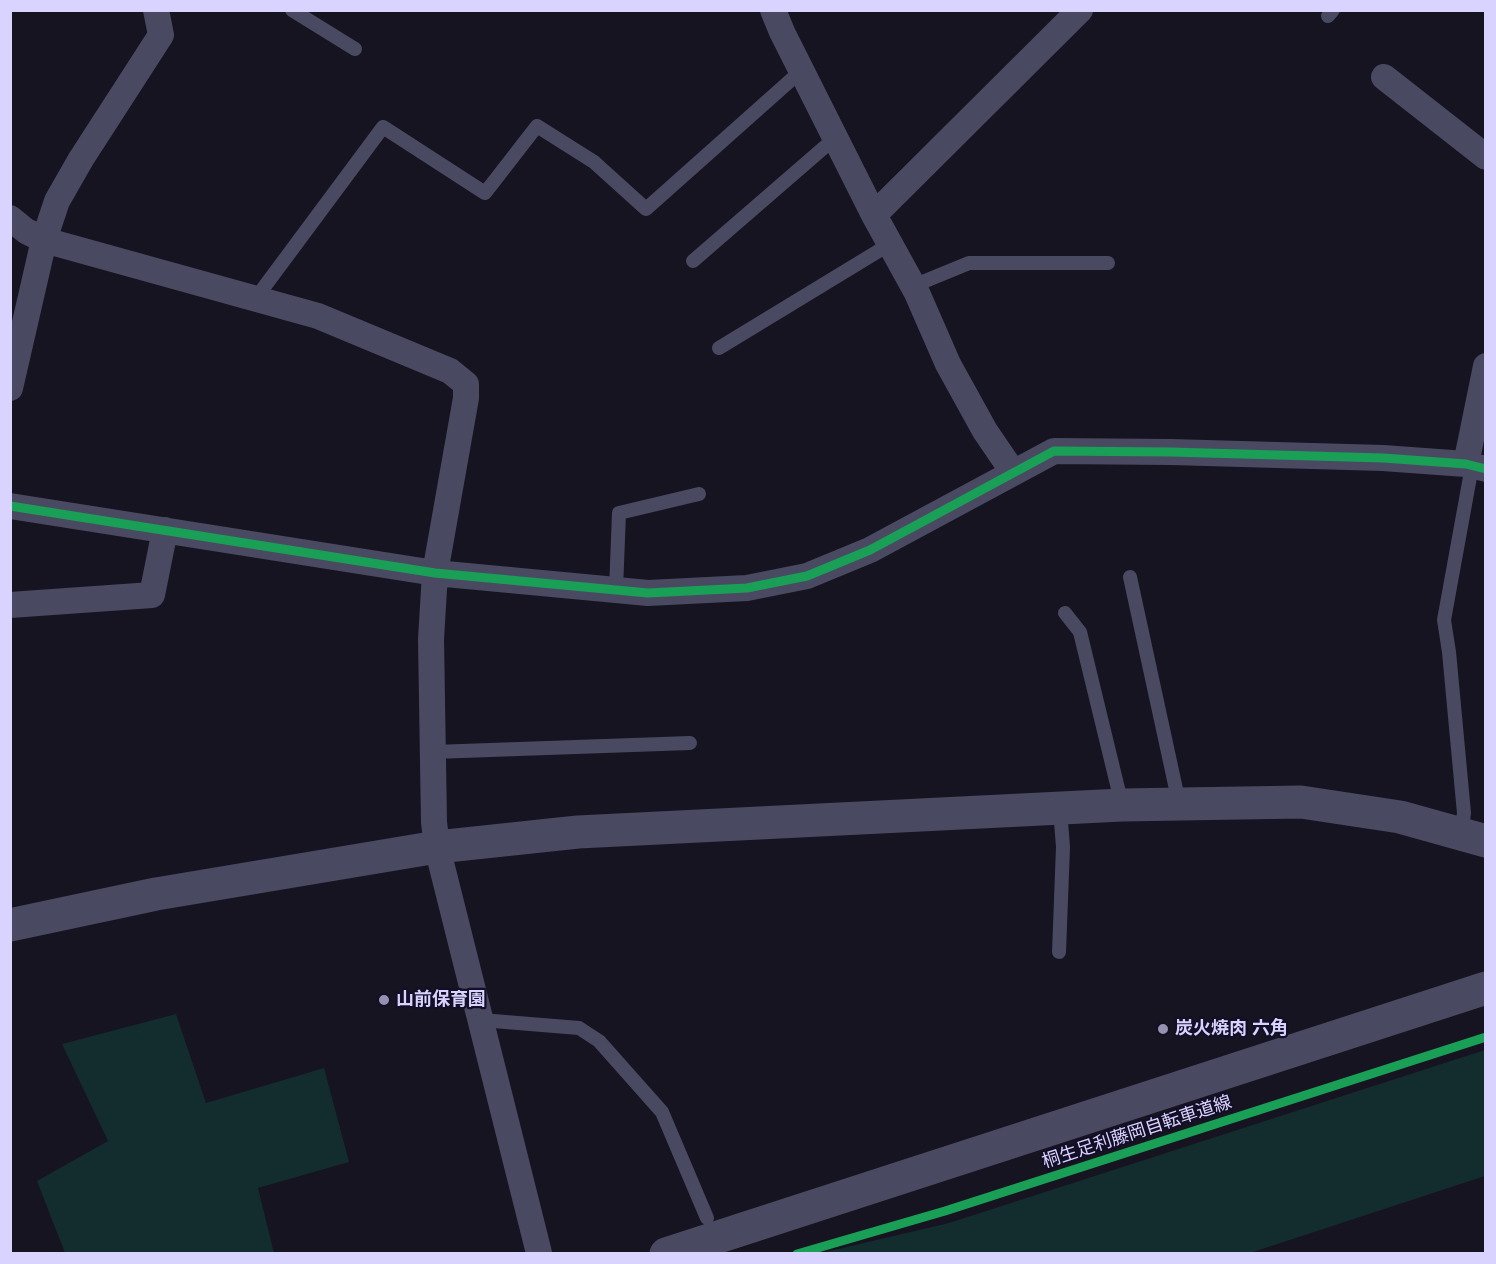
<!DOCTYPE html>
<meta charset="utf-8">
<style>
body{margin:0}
#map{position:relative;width:1496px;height:1264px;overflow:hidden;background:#161421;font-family:Mulish,sans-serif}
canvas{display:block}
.frame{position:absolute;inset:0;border:12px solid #d9d4ff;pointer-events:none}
</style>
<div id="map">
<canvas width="1496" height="1264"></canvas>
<div class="frame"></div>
</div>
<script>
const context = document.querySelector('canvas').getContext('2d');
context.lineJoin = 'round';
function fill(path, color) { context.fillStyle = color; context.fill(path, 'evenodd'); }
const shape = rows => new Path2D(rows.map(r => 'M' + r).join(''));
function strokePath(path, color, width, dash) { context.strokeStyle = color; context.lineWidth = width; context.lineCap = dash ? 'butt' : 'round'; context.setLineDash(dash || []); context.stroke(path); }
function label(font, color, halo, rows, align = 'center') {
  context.font = font + ' Mulish,"Noto Sans JP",sans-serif'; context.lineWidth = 4.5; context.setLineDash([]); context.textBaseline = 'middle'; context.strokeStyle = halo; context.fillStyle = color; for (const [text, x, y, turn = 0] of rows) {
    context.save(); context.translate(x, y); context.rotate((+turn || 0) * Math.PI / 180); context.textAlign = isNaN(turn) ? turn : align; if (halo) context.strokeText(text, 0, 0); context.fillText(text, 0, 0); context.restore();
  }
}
const green = shape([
 [176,1014,206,1103,324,1068,349,1162,258,1188,274,1253,65,1253,37,1181,108,1141,62,1044],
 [1485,1050,1485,1176,1250,1253,821,1253,949,1223]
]);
const service = shape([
 [292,10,355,49],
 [1328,16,1333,10],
 [693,261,835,138],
 [913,286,969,263,1108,263],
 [256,298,383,127,485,193,537,126,594,162,646,209,801,71],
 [719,348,890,244],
 [1130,577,1179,803],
 [616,590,619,513,699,494],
 [1065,613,1080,632,1122,805],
 [433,752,690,743],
 [1461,834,1464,813,1449,652,1444,620,1472,466],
 [1059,952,1063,847,1060,809],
 [481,1020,579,1028,599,1041,662,1112,707,1218]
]);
const minor = shape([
 [773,10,782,32,874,215,917,293,948,364,985,431,1013,472],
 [1384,77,1486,157],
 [874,215,1080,10],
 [10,218,26,231,44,240,318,316,450,371,466,384,466,398,435,573,431,639,434,822,437,847,539,1253],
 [10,388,44,240,57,201,81,159,161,35,156,10],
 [1466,464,1486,366],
 [10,506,435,573,648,593,747,588,807,576,870,550,1054,451,1171,452,1383,458,1466,464,1486,469],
 [10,605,152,595,165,530]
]);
const tertiary = shape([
 [10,925,156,894,437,847,578,832,1122,805,1301,802,1400,817,1486,841],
 [666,1254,1486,988]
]);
const cycleway = shape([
 [10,506,435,573,648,593,747,588,807,576,870,550,1054,451,1171,452,1383,458,1466,464,1486,469],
 [797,1254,945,1211,1486,1037]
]);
const markers = [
 [384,1000,6,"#9591b1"],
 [1163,1029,6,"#9591b1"]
];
const poiNames = [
 ["山前保育園",396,1000],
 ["炭火焼肉 六角",1175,1029]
];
const streetNames = [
 ["桐生足利藤岡自転車道線",1137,1132,-18]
];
fill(green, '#132c2d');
strokePath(service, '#4a4962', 14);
strokePath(minor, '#4a4962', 26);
strokePath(tertiary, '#4a4962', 33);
strokePath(cycleway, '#1a9f57', 9);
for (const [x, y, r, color] of markers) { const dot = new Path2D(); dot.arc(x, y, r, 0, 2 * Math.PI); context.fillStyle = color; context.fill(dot); strokePath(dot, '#130f26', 2); }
label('bold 18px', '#d9d4ff', '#130f26', poiNames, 'left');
label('18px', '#d9d4ff', '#130f26', streetNames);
</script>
